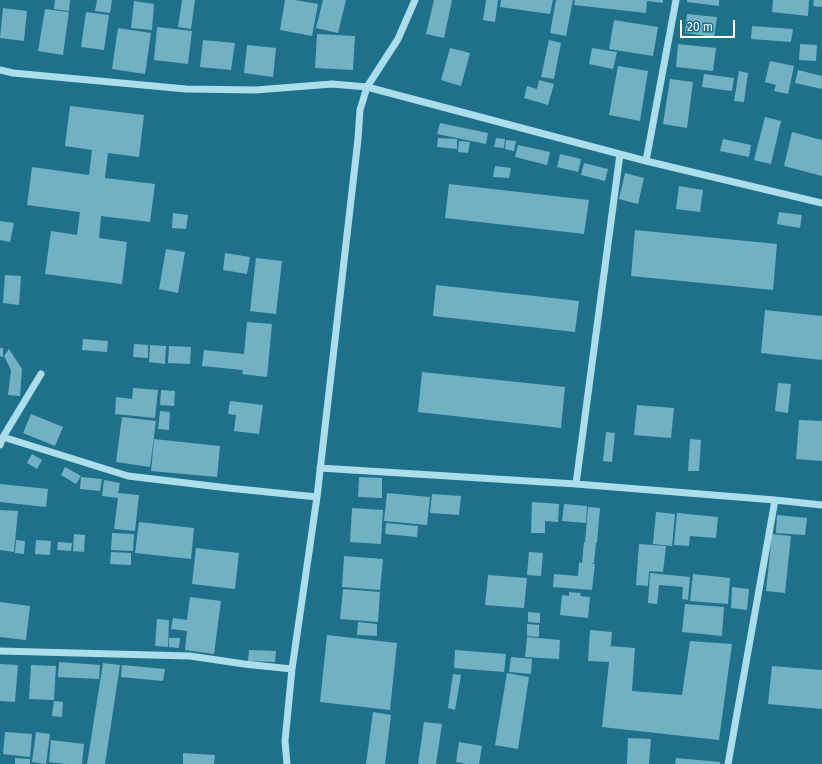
<!DOCTYPE html>
<style>
body{margin:0}
#map{position:relative;width:822px;height:764px;overflow:hidden;background:#1f708a;font-family:"Fira Sans",sans-serif}
canvas{display:block}
.scale{position:absolute;left:680px;top:20px;width:55px;height:18px;box-sizing:border-box;border:2px solid #fff;border-top:0;padding-left:5px;font-size:12px;line-height:14px;white-space:nowrap;color:#fff;-webkit-text-stroke:3px #1f708a;paint-order:stroke}
</style>
<div id="map">
<canvas width="822" height="764"></canvas>
<div class="scale">20 m</div>
</div>
<script>
const context = document.querySelector('canvas').getContext('2d');
context.lineJoin = 'round';
function fill(path, color) { context.fillStyle = color; context.fill(path, 'evenodd'); }
const shape = rows => new Path2D(rows.map(r => 'M' + r).join(''));
function strokePath(path, color, width, dash) { context.strokeStyle = color; context.lineWidth = width; context.lineCap = dash ? 'butt' : 'round'; context.setLineDash(dash || []); context.stroke(path); }
const building = shape([
 [55,0,70,0,69,11,54,9],
 [97,0,112,0,110,13,95,11],
 [182,0,195,0,191,29,178,27],
 [285,0,295,0,318,4,312,36,280,30],
 [323,0,346,0,338,33,316,28],
 [434,0,452,0,444,38,426,34],
 [486,0,498,0,495,22,483,20],
 [501,0,553,0,550,14,500,7],
 [556,0,573,0,566,36,550,33],
 [575,0,663,0,663,3,647,1,646,13,574,5],
 [687,0,719,0,719,6,687,2],
 [773,0,809,0,808,16,772,12],
 [814,0,822,0,822,7,813,6],
 [134,1,154,4,152,30,131,28],
 [3,8,27,11,24,41,0,38],
 [45,9,69,12,63,55,38,51],
 [86,12,109,15,104,50,81,47],
 [687,14,717,17,714,37,685,33],
 [614,20,658,27,653,56,609,49],
 [752,26,793,29,791,42,751,39],
 [157,27,192,31,188,64,154,60],
 [118,28,151,33,145,74,112,69],
 [317,34,355,36,353,70,315,68],
 [203,40,235,43,231,70,200,67],
 [549,40,561,43,554,79,541,77],
 [678,44,716,48,713,71,676,67],
 [800,44,817,45,816,61,799,60],
 [247,45,276,48,273,77,244,73],
 [450,48,470,53,461,86,441,80],
 [592,48,617,52,613,69,589,64],
 [770,61,794,66,788,94,774,91,776,85,765,82],
 [618,66,648,71,640,121,609,115],
 [798,70,822,76,822,89,795,83],
 [739,71,748,73,744,102,734,101],
 [704,74,734,78,732,91,702,87],
 [670,79,693,82,687,128,663,124],
 [539,80,554,84,548,105,524,98,527,86,537,89],
 [70,106,144,115,139,157,108,153,105,178,155,184,150,222,101,216,99,238,127,242,122,284,45,274,51,231,77,235,80,212,27,205,32,167,89,175,92,150,65,146],
 [765,117,781,121,771,164,754,160],
 [440,123,488,133,486,144,437,134],
 [792,132,822,140,822,176,784,166],
 [438,138,457,139,457,149,437,147],
 [496,138,505,139,504,148,494,147],
 [723,139,751,145,749,157,720,151],
 [506,140,516,141,514,151,505,149],
 [459,141,470,142,468,153,458,152],
 [518,145,550,152,547,165,515,157],
 [560,154,581,159,578,172,557,167],
 [584,163,608,169,605,181,581,175],
 [495,166,511,168,509,178,493,177],
 [625,173,644,178,638,204,619,199],
 [449,184,589,200,584,234,445,218],
 [679,186,703,190,700,212,676,209],
 [779,212,802,215,800,228,777,224],
 [173,213,188,215,186,229,172,228],
 [0,221,14,223,10,242,0,240],
 [635,230,777,244,773,290,631,276],
 [166,249,185,252,178,293,159,289],
 [225,253,250,257,247,274,223,270],
 [256,258,282,261,276,314,250,311],
 [5,275,21,276,19,305,3,303],
 [436,285,579,301,575,332,433,316],
 [765,310,822,316,822,360,761,353],
 [247,322,272,324,267,377,242,374,243,370,202,366,204,350,244,354],
 [83,339,108,341,107,352,82,350],
 [134,344,148,345,148,358,133,357],
 [150,345,166,346,165,364,149,362],
 [169,346,191,347,190,364,168,363],
 [0,348,3,348,3,357,0,356],
 [9,349,22,369,20,396,8,395,11,370,4,356],
 [422,372,565,387,561,428,418,412],
 [778,383,791,384,788,413,775,411],
 [133,388,158,390,155,418,115,414,116,397,132,399],
 [161,390,175,391,174,406,160,405],
 [230,401,263,405,259,434,234,431,236,415,228,414],
 [637,405,674,408,671,438,634,435],
 [160,411,170,412,169,430,158,429],
 [31,414,63,427,55,446,23,433],
 [122,417,156,421,150,467,116,462],
 [799,420,822,421,822,461,796,459],
 [606,432,615,433,612,462,603,461],
 [154,439,220,446,217,477,151,471],
 [690,439,701,440,699,471,688,471],
 [32,454,42,460,37,469,27,463],
 [65,467,81,476,76,484,61,475],
 [81,477,102,479,100,491,80,489],
 [359,477,382,478,382,498,358,497],
 [104,480,120,483,118,493,139,495,135,531,114,529,118,498,102,496],
 [0,484,48,489,46,507,0,502],
 [387,493,430,497,427,525,384,521],
 [432,494,461,496,459,515,430,513],
 [532,502,559,504,558,522,545,521,545,533,531,533],
 [564,504,587,506,586,523,562,521],
 [588,507,600,508,597,543,585,542],
 [352,508,383,510,381,544,350,542],
 [0,510,18,511,14,552,0,550],
 [656,512,675,514,672,546,653,544],
 [677,513,718,517,716,538,690,536,689,546,674,545],
 [777,515,807,518,805,535,776,533],
 [139,522,194,528,191,559,135,553],
 [386,523,418,526,417,537,385,534],
 [112,533,134,534,133,551,111,550],
 [74,534,85,535,84,552,73,551],
 [772,534,791,536,785,593,766,591],
 [16,540,25,541,24,554,15,553],
 [36,540,51,541,50,555,35,554],
 [58,542,72,543,71,551,57,550],
 [584,542,596,543,594,563,590,563,595,564,592,590,553,587,554,574,578,576,579,562,582,563],
 [639,544,666,546,663,572,649,571,648,586,636,585],
 [196,548,239,553,235,589,192,584],
 [111,552,131,553,131,565,110,564],
 [529,552,543,553,541,576,527,575],
 [344,556,383,559,380,590,342,587],
 [650,573,690,577,688,600,682,599,683,587,659,585,657,604,648,603],
 [693,574,730,578,728,604,690,601],
 [488,575,527,578,524,608,485,605],
 [732,587,749,589,747,610,731,608],
 [343,589,380,592,378,622,340,619],
 [569,592,581,593,580,596,590,597,588,618,560,615,562,595,569,596],
 [190,597,221,601,214,654,185,650,187,631,171,629,173,618,187,620],
 [0,602,30,606,26,640,0,637],
 [685,604,724,607,722,636,682,632],
 [528,612,540,613,540,623,528,622],
 [157,619,169,620,168,647,155,646],
 [358,622,377,624,377,636,357,635],
 [527,624,539,625,539,637,527,636],
 [590,630,612,632,610,655,611,646,635,648,632,691,682,695,690,641,732,644,719,740,602,727,609,662,588,661],
 [327,635,397,643,390,710,320,702],
 [527,637,560,640,559,659,525,657],
 [169,638,180,638,179,648,169,647],
 [249,650,276,651,275,662,248,661],
 [455,650,506,654,504,672,454,668],
 [511,657,532,659,531,674,509,672],
 [59,662,100,665,99,679,58,677],
 [103,663,120,665,105,764,87,764],
 [0,664,18,665,15,702,0,701],
 [31,665,56,666,54,700,29,699],
 [122,665,165,669,163,681,121,677],
 [772,666,822,670,822,709,768,704],
 [507,673,529,677,518,749,495,745],
 [453,674,461,675,455,710,448,708],
 [54,701,63,702,62,717,52,716],
 [373,712,391,715,385,764,366,764],
 [424,722,442,724,436,764,418,764],
 [5,732,32,734,30,757,3,754],
 [36,732,50,734,46,764,32,762],
 [628,738,651,739,649,764,627,764],
 [51,740,84,744,82,764,66,764,49,762],
 [459,742,482,746,479,764,466,764,456,762],
 [183,753,215,755,214,764,183,764],
 [15,758,30,759,30,764,15,764],
 [676,758,720,762,720,764,675,764]
]);
const minor = shape([
 [0,70,13,73,186,89,256,90,332,84,367,87,646,161,822,203],
 [646,161,676,0],
 [3,437,128,476,228,488,317,497],
 [0,445,3,437,41,374],
 [320,468,576,484,775,500,822,505],
 [576,484,620,154],
 [0,651,190,656,244,664,292,669],
 [287,764,285,741,292,669,317,497,358,139,360,110,367,87,398,39,415,0],
 [728,764,775,500]
]);
fill(building, '#72b1c4');
strokePath(minor, '#abddeb', 7);
</script>
